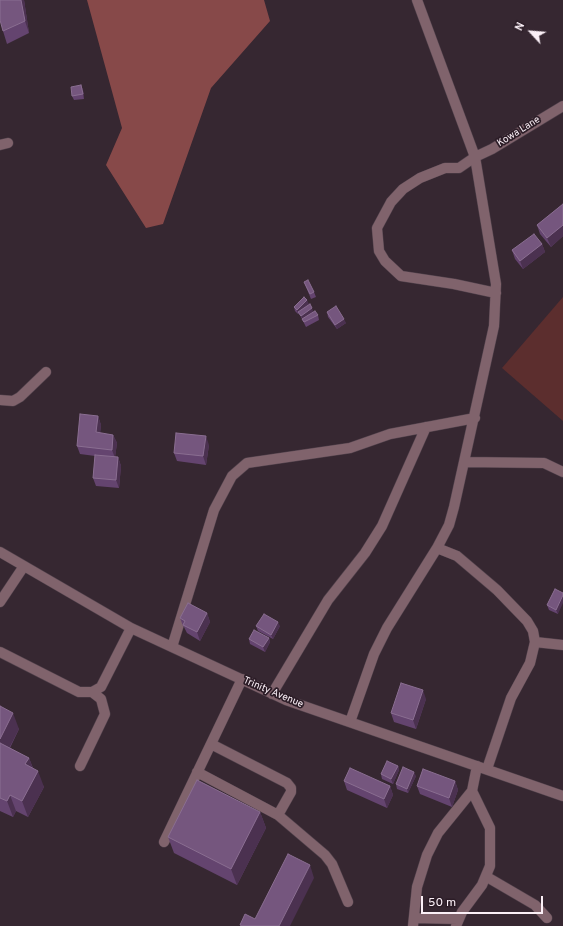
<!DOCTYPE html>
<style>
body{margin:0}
#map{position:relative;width:563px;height:926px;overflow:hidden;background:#362731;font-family:Overpass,sans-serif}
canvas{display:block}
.north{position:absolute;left:511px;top:12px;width:40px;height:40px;-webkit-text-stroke:3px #2c1d27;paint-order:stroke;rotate:296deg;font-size:11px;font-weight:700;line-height:16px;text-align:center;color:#fbf0f7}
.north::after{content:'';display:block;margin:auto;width:14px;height:18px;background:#fbf0f7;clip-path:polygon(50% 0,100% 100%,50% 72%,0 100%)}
.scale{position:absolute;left:421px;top:896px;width:122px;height:18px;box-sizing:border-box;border:2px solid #fbf0f7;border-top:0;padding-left:5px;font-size:12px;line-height:14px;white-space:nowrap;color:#fbf0f7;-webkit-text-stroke:3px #2c1d27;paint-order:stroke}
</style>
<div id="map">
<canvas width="563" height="926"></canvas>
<div class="north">N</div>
<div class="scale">50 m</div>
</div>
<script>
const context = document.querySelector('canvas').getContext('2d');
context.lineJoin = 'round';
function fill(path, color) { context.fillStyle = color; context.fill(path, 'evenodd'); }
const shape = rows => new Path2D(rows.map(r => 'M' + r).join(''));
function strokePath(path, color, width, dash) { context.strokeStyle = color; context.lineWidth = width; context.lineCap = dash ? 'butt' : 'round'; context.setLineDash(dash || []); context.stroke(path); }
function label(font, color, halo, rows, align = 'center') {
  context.font = font + ' Overpass,sans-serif'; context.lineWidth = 3.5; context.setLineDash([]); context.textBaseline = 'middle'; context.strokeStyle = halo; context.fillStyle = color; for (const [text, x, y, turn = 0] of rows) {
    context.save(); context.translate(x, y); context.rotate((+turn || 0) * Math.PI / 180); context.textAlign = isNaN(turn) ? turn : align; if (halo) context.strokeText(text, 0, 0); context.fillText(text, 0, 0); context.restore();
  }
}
const green = shape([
 [563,297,563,421,502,368]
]);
const forest = shape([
 [87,0,264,0,270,21,211,88,163,224,146,228,106,165,122,128]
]);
const minor = shape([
 [417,0,475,157,459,168,445,168,420,178,403,189,391,202,377,228,379,251,385,261,401,276,454,284,496,293],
 [0,145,8,143],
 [0,400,13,401,20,397,46,372],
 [465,462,544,463,563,472],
 [0,552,131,628,286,700,563,796],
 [0,602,24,566],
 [535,642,563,645],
 [172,647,214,510,232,476,247,463,350,448,390,434,475,418],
 [0,652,79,692,92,692,101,687,131,628],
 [272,694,328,600,365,553,382,526,426,427],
 [350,722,374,654,387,628,437,548],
 [211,744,287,783,291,788,291,792,278,815],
 [80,766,105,714,101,699,92,692],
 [487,769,511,698,530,663,535,642,533,631,527,621,497,590,457,556,437,548,449,525,454,507,494,326,496,284,475,157,492,149,563,106],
 [197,772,278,815,325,855,332,864,348,902],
 [164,842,242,679],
 [487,877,535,905,547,918],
 [414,918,458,919],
 [413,926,417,887,427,855,438,833,472,791],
 [456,926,462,912,482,885,490,866,490,828,472,791,477,766]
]);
const wall = shape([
 [0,0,24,0,29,33,7,44,3,31],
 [81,85,83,90,84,99,74,100,72,96],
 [563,204,563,236,551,247,540,234,537,225],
 [542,244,545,252,523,269,515,259,512,250],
 [304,282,314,292,316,297,311,299],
 [309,304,306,307,318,315,319,320,306,327,299,313,298,314,295,311,294,307],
 [327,312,346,323,337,329,328,317],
 [98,416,101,425,100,433,113,435,117,443,115,457,118,457,121,466,119,488,96,486,93,478,95,456,80,454,77,446],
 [209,445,206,465,177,461,174,453],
 [555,589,558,614,549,610,547,605],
 [207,613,210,622,200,641,187,633,184,627,183,626,180,618],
 [256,626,280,626,273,639,258,631],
 [269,638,270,642,265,652,250,644,249,639],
 [426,699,416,729,394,722,391,713],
 [0,706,19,729,10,748,29,758,33,768,44,787,28,817,16,811,13,817,0,811],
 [398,766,399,770,393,784,382,779,381,774],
 [416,776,408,793,397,789,396,784],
 [344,781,390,786,393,795,387,808,347,790],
 [455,781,458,790,452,807,420,794,417,786],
 [260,812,266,828,237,885,174,853,168,837]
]);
const shadedWall = shape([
 [21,0,24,0,29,33,25,21],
 [81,85,83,90,84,99,83,94],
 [563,225,563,236,551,247,547,238],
 [542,244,545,252,523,269,520,261],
 [307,300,309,304,299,313,298,312,299,313,298,314,297,310],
 [312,308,314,313,303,320,301,316],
 [344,319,346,323,337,329,335,325],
 [98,416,101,425,99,441,96,432],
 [113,435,117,443,115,458,112,450],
 [206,436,209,445,206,465,203,456],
 [118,457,121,466,119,488,116,480],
 [563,595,563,603,558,614,556,610],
 [207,613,210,622,200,641,197,632],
 [278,622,280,626,273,639,271,635],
 [269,638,270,642,265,652,263,647],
 [423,690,426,699,416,729,413,720],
 [13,713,19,729,4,758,0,747,0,739],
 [29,758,35,774,25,764],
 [398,766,399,770,393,784,391,779],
 [38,771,44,787,28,817,22,801],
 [414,772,416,776,408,793,407,789],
 [455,781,458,790,452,807,449,798],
 [390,786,393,795,387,808,384,799],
 [10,795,16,811,13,817,7,801],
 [260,812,266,828,237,885,231,869],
 [310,865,314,878,290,926,279,926]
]);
const building = shape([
 [0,0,21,0,25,21,3,31,0,20,0,0],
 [81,85,83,94,72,96,71,87,81,85],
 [563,204,563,225,547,238,537,225,563,204],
 [534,234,542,244,520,261,512,250,534,234],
 [308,280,314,292,310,294,304,282,308,280],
 [304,297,307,300,297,310,294,307,304,297],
 [310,304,312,308,301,316,298,312,310,304],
 [336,306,344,319,335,325,327,312,336,306],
 [315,311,318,315,304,322,302,319,315,311],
 [80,414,98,416,96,432,113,435,112,450,77,446,80,414],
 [176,433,206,436,203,456,174,453,176,433],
 [95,455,118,457,116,480,93,478,95,455],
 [555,589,563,593,563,595,556,610,547,605,555,589],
 [188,603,207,613,197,632,183,625,185,621,180,618,188,603],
 [264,614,278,622,271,635,256,626,264,614],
 [254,630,269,638,263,647,249,639,254,630],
 [401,683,423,690,413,720,391,713,401,683],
 [0,706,13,713,0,739,0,706],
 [0,743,29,758,25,764,38,771,22,801,10,795,7,801,0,798,0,743],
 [387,761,398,766,391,779,381,774,387,761],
 [403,767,414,772,407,789,396,784,403,767],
 [350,768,390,786,384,799,344,781,350,768],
 [423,769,455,781,449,798,417,786,423,769],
 [197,780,260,812,231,869,168,837,197,780],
 [288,854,310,865,279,926,242,926,240,925,245,914,255,919,288,854]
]);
const streetNames = [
 ["Kowa Lane",519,132,-32],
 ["Trinity Avenue",273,693,23]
];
fill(green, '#5c2e2e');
fill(forest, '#874949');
strokePath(minor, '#52434d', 11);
strokePath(minor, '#80636c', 10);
fill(wall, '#64446f');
fill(shadedWall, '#4b3150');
fill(building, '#75567e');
strokePath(building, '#8a6e91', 1);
label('10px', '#fbf0f7', '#2c1d27', streetNames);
</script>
